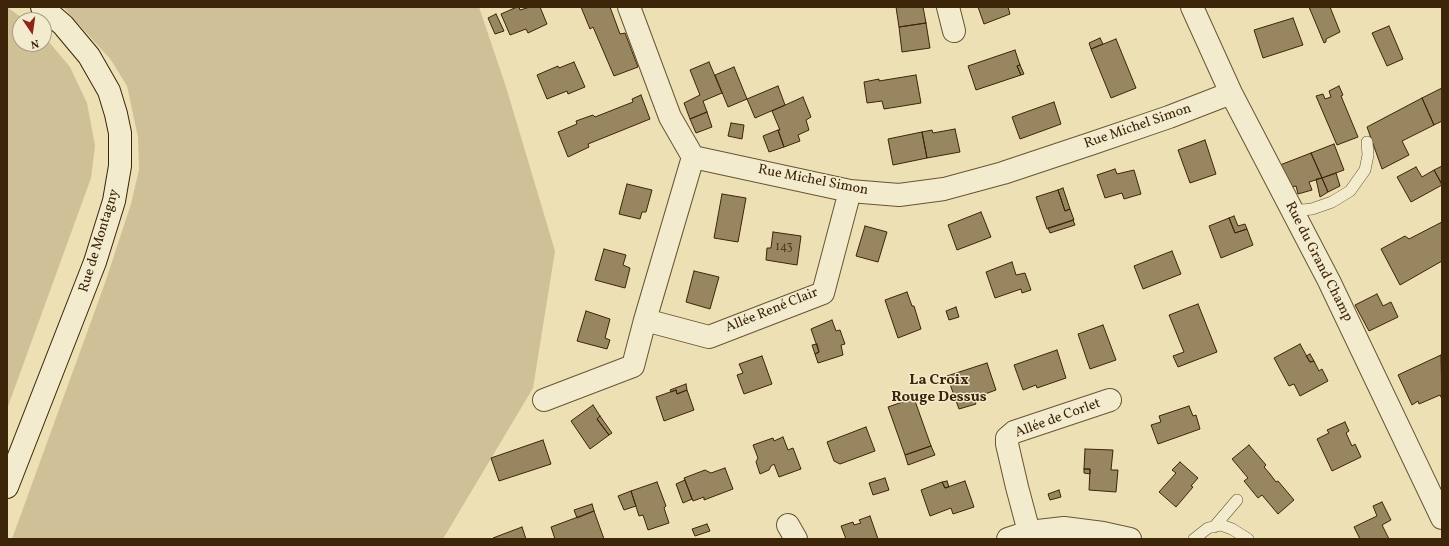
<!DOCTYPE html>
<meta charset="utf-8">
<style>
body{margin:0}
#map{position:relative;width:1449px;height:546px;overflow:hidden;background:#ede0b4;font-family:Vollkorn,serif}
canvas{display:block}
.frame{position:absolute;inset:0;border:8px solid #3c2508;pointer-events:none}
.north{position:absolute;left:12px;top:12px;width:40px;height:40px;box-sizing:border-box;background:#f3ebce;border:1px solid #aa9c7f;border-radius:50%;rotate:167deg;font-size:11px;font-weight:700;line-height:16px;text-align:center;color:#3c2508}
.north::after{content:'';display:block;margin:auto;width:14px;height:18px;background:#8f2418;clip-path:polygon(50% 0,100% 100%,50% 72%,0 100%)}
</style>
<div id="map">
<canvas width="1449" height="546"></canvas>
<div class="frame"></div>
<div class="north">N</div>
</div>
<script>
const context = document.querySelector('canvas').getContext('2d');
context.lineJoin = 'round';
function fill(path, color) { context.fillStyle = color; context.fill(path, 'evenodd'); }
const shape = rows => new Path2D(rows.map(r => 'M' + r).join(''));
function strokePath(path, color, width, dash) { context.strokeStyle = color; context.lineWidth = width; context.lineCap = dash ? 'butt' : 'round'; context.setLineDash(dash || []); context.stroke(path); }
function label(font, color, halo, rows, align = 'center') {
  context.font = font + ' Vollkorn,serif'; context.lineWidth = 3; context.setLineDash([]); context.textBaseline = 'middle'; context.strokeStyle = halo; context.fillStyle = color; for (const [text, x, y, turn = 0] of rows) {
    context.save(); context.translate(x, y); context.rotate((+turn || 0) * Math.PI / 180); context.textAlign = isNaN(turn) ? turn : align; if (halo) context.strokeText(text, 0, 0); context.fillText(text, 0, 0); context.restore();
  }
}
const green = shape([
 [7,7,25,20,20,20,20,44,44,44,44,36,70,67,87,103,95,146,91,178,7,409],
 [63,7,479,7,506,87,555,251,533,388,443,539,12,539,105,283,131,204,139,170,138,137,127,86,111,60]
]);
const building = shape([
 [517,7,519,7,520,10,530,7,540,7,547,24,528,33,526,29,510,35,501,14,517,7],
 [581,7,610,7,620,34,625,33,638,67,614,76,593,27,590,29,581,7],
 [896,7,923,7,926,23,899,27,896,7],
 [978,7,1008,7,1010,14,984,24,978,7],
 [1309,7,1330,7,1340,32,1326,39,1326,42,1324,43,1309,7],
 [496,14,504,31,495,34,488,18,496,14],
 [1293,18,1303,45,1263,58,1254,30,1293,18],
 [926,23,930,48,902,52,899,27,926,23],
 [1389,26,1403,59,1387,66,1372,33,1389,26],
 [1100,38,1103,44,1091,49,1089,43,1100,38],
 [1116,39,1136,88,1111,98,1091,49,1116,39],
 [1015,50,1020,65,1017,66,1021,75,976,90,968,66,1015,50],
 [574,62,585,87,568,94,567,91,547,99,537,75,558,66,559,68,574,62],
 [709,62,722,93,703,101,707,112,690,119,684,103,700,95,690,70,709,62],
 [1020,65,1024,74,1021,75,1017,66,1020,65],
 [734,67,747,99,728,107,715,75,734,67],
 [916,75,921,103,884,109,882,101,867,103,864,82,879,79,879,81,916,75],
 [778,86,785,105,755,118,747,99,778,86],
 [1339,86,1343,95,1341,96,1358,137,1337,145,1316,96,1323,94,1325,99,1331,97,1329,91,1339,86],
 [1442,88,1442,121,1434,125,1422,98,1442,88],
 [641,95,650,119,588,144,589,147,568,157,558,132,577,124,576,121,593,115,595,117,633,102,632,99,641,95],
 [803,97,811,117,806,120,809,130,798,135,800,141,784,147,778,130,780,130,772,111,803,97],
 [1422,98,1434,125,1402,141,1409,155,1382,169,1367,127,1422,98],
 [1054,102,1061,124,1020,139,1012,117,1054,102],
 [707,112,712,127,696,133,690,119,707,112],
 [731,123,744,125,742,139,728,136,731,123],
 [955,129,960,152,927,158,922,132,932,130,933,133,955,129],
 [778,130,784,147,769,152,763,136,778,130],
 [922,132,927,158,893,165,888,139,922,132],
 [1205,140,1216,174,1190,183,1178,150,1205,140],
 [1334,144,1344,170,1322,178,1311,153,1334,144],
 [1311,153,1322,178,1309,182,1312,190,1298,194,1296,186,1292,187,1280,165,1311,153],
 [1442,166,1442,184,1434,170,1442,166],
 [1416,167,1422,177,1434,170,1442,185,1411,202,1397,177,1416,167],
 [1115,169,1117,174,1134,170,1141,194,1124,199,1122,193,1105,198,1097,175,1115,169],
 [1336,173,1340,186,1328,192,1322,178,1336,173],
 [1322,178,1328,192,1320,197,1316,179,1322,178],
 [627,184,652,190,646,212,642,212,640,219,619,214,627,184],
 [1063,188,1070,209,1065,211,1058,190,1063,188],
 [1058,190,1065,211,1070,209,1074,220,1047,229,1036,197,1058,190],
 [722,194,746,198,738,242,714,238,722,194],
 [981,212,991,237,957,250,948,225,981,212],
 [1234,216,1238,226,1245,224,1247,229,1235,233,1229,218,1234,216],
 [1229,218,1235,233,1247,229,1253,245,1221,258,1209,226,1229,218],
 [1073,220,1075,225,1050,233,1048,228,1073,220],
 [1442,222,1442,261,1400,285,1381,249,1405,236,1409,239,1442,222],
 [865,226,887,232,878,262,856,256,865,226],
 [773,232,801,236,797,265,766,260,767,248,771,248,773,232],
 [604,249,626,255,623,265,630,268,625,288,595,280,604,249],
 [1172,251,1181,274,1143,289,1134,266,1172,251],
 [1012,262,1016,275,1025,273,1031,290,1022,293,1021,289,995,298,986,272,1012,262],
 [694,271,719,277,710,309,686,302,694,271],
 [907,292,912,306,914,306,921,329,898,338,885,300,907,292],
 [1377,294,1383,306,1391,302,1398,317,1369,331,1355,305,1377,294],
 [1198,304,1217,352,1178,367,1173,356,1184,352,1169,315,1198,304],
 [956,307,959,317,949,320,946,311,956,307],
 [586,311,610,319,605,338,610,340,607,349,577,341,586,311],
 [832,320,836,331,840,330,845,344,841,345,843,355,818,363,815,354,819,352,811,329,832,320],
 [1103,325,1116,360,1090,369,1078,334,1103,325],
 [817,344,819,352,815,354,812,345,817,344],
 [1300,344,1310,362,1314,361,1319,371,1322,369,1328,381,1300,396,1294,384,1289,386,1274,358,1300,344],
 [1057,350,1066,378,1037,388,1036,385,1023,390,1014,365,1057,350],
 [1310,354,1314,361,1310,362,1306,356,1310,354],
 [1441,355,1442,399,1440,395,1419,404,1418,401,1412,405,1398,375,1441,355],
 [762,356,772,384,744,394,737,375,743,373,739,364,762,356],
 [987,363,996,390,974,398,976,404,959,409,947,376,987,363],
 [686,384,687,390,677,394,676,390,671,392,670,390,686,384],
 [676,390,677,394,687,390,694,410,664,421,656,397,676,390],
 [914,398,931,446,905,455,888,407,914,398],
 [593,405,600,416,597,419,609,435,590,449,571,421,593,405],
 [1189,406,1193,416,1196,415,1200,429,1158,444,1151,425,1161,422,1159,416,1189,406],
 [600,416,612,433,609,435,597,419,600,416],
 [1345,422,1349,431,1346,433,1352,446,1355,444,1361,457,1332,471,1317,439,1329,433,1327,430,1345,422],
 [866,427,875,451,840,464,834,461,827,442,866,427],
 [783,437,788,450,793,448,801,469,779,477,774,464,771,466,769,470,760,474,756,462,758,458,753,445,773,438,774,441,783,437],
 [543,440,551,464,499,481,491,458,543,440],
 [1249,445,1266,465,1264,467,1270,474,1276,482,1278,481,1294,500,1278,514,1262,495,1258,498,1244,481,1248,478,1232,459,1249,445],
 [931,446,935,455,908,465,905,455,931,446],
 [1085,449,1113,450,1111,470,1118,470,1116,492,1089,490,1090,469,1084,469,1085,449],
 [1180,462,1198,478,1191,486,1193,487,1176,507,1159,492,1176,473,1172,470,1180,462],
 [725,468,733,489,704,500,704,497,693,501,684,478,705,470,711,473,725,468],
 [1084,469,1090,469,1090,474,1084,473,1084,469],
 [885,478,889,490,873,495,869,483,885,478],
 [685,480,692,499,683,503,676,484,685,480],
 [947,481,949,487,945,488,942,482,947,481],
 [965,481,974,507,953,514,951,508,930,516,921,490,942,482,945,488,965,481],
 [657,482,666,506,664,508,669,523,648,530,643,515,639,516,631,491,657,482],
 [1059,490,1061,497,1050,500,1048,494,1059,490],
 [631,491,636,506,624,510,618,496,631,491],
 [1382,502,1391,520,1382,525,1389,539,1360,539,1354,527,1377,516,1373,506,1382,502],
 [592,504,594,511,577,518,574,510,592,504],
 [594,511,604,539,555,539,551,527,594,511],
 [870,516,878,539,846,539,841,526,853,522,854,525,861,523,859,520,870,516],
 [707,524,710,531,695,536,692,529,707,524],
 [522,527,526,539,494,539,493,538,522,527]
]);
const service = shape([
 [1292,211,1312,209,1332,202,1350,191,1365,170,1368,155,1367,142],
 [1214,527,1237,500],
 [1194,539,1208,528,1221,525,1232,529,1248,539]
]);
const minor = shape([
 [629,7,670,117,693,157],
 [948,7,954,31],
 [1192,7,1231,93,1329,281,1442,518],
 [645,320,709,337,823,293,850,191],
 [544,400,633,366,645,320,693,157,850,191,899,195,944,189,1003,173,1093,143,1169,117,1231,93],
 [788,525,796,539],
 [1029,532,1017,487,1007,444,1007,438,1014,432,1110,400],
 [1008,539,1029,532,1064,528,1103,533,1130,539]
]);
const secondary = shape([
 [7,487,95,262,114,201,120,166,120,133,116,114,109,91,89,56,63,25,42,7]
]);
const numberNames = [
 ["143",784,248]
];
const streetNames = [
 ["Rue Michel Simon",1138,127,-19],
 ["Rue Michel Simon",813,181,11],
 ["Rue de Montagny",100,241,-73],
 ["Rue du Grand Champ",1318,262,63],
 ["Allée René Clair",772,311,-22],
 ["Allée de Corlet",1058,419,-20]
];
const neighbourhoodNames = [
 ["La Croix",939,381],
 ["Rouge Dessus",939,398]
];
fill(green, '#cfc097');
fill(building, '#988661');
strokePath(building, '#3c2508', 1);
strokePath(service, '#685433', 12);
strokePath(minor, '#685433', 24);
strokePath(secondary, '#3c2508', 24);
strokePath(service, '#f3ebce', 11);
strokePath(minor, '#f3ebce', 22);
strokePath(secondary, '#f3ebce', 22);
label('12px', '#533d1e', null, numberNames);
label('14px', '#3c2508', '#f3ebce', streetNames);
label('bold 15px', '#3c2508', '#f3ebce', neighbourhoodNames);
</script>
